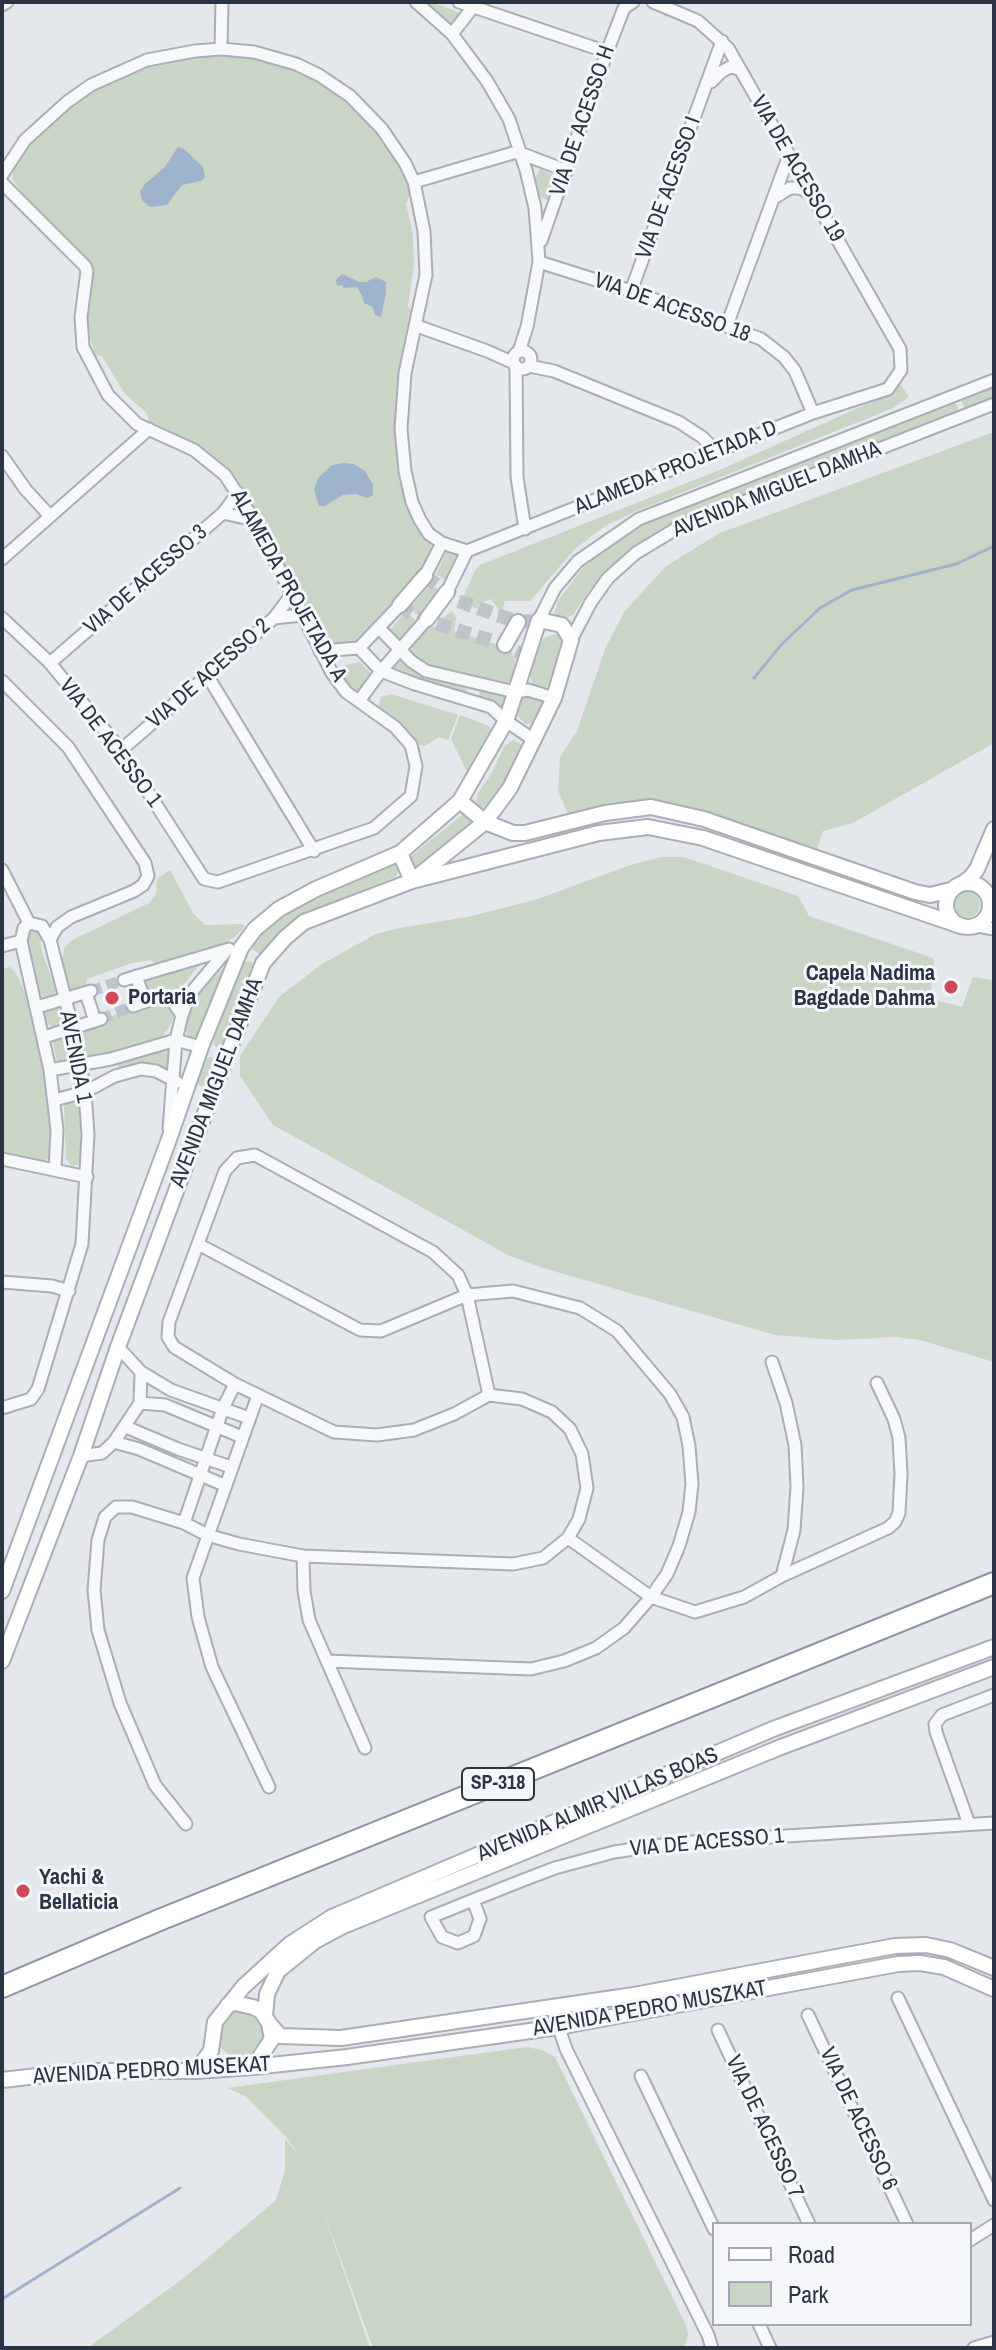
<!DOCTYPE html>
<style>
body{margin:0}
#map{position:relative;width:996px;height:2350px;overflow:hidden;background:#e4e7ec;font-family:"Archivo Narrow",sans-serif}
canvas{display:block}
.frame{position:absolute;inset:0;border:4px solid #2b3445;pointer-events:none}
.legend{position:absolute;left:712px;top:2222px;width:260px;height:104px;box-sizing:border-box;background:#f4f6f9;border:2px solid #a4a8b1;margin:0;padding:10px 14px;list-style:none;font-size:24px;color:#2b3445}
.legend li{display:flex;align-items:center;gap:16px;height:40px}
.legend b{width:40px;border:2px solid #a4a8b1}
</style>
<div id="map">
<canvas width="996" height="2350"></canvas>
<div class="frame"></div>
<ul class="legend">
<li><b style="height:10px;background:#fff"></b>Road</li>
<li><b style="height:22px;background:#c9d6c5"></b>Park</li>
</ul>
</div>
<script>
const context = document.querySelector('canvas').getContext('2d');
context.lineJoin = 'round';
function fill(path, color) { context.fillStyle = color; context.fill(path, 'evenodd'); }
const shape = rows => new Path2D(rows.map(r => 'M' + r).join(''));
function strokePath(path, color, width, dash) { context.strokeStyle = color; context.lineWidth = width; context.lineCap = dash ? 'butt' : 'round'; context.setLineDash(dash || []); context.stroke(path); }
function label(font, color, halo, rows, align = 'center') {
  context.font = font + ' "Archivo Narrow",sans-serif'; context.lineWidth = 6; context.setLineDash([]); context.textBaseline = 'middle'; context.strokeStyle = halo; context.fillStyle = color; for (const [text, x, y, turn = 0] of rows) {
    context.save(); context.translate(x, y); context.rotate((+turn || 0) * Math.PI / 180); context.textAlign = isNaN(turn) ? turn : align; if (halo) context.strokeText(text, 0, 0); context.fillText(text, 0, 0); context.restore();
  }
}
const green = shape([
 [431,2,461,13,453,26,449,27,426,10],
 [222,54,249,56,289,67,316,79,343,96,379,132,393,153,411,192,406,204,413,235,414,264,408,306,413,314,399,376,396,422,411,512,433,549,431,561,360,645,333,645,323,639,247,493,237,488,223,466,204,449,149,422,147,413,125,394,102,356,95,355,87,326,92,271,91,263,27,200,12,179,13,166,34,138,78,99,112,79,165,60],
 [540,169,555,176,549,200,540,197,535,177],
 [900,383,909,397,893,408,639,510,605,526,575,549,530,601,505,601,500,616,497,616,498,609,491,599,479,604,478,609,461,603,475,570,480,565,722,469,887,395],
 [994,387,994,398,965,409,961,400],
 [956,403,959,412,663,527,612,566,588,592,573,615,563,619,554,614,558,601,581,570,606,547,628,532,687,506],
 [994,432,994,743,853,823,823,831,817,849,811,854,656,803,568,814,558,791,560,757,577,731,605,649,624,612,666,566,720,533],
 [450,550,457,554,457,565,446,580,436,574,446,553],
 [429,586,437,588,439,594,423,614,415,614,413,605],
 [406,611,415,620,414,623,400,639,394,640,390,630],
 [452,611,456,618,454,631,502,646,512,653,516,664,511,680,505,686,434,671,412,655,411,648,427,627,440,626,439,621],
 [554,634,559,635,566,643,554,685,541,688,533,684,530,676,537,650,544,638],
 [401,658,413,669,462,683,467,691,465,696,390,670],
 [360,662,372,675,363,690,356,692,341,675,341,670,345,665],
 [488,688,510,697,506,709,501,710,478,698,480,690],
 [532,692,545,703,535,724,525,724,517,715,520,700,522,696],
 [391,694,458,715,448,740,439,737,425,746,413,744,377,712,381,697],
 [460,715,489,726,498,741,497,756,487,766,476,786,475,793,469,789,467,772,451,739],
 [513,740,523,745,526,754,487,811,483,811,476,805,478,793,493,771,504,746],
 [462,815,471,818,472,825,415,871,407,861,410,857],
 [662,857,684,857,798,896,809,916,933,958,934,963,931,987,935,1000,962,1007,973,977,994,980,994,1362,920,1340,895,1337,838,1340,775,1335,543,1268,510,1256,273,1125,240,1076,240,1056,279,997,322,964,376,934,399,928,467,917,538,899,630,865],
 [394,862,400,870,395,877,308,912,297,919,261,955,253,950,252,945,260,935,283,914,306,899],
 [170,870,193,913,205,925,243,924,245,926,235,937,216,948,160,965,150,960,132,963,87,979,86,991,69,990,62,961,64,949,70,941,149,903,156,894,157,879],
 '952 904a14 14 0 1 1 28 0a14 14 0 1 1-28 0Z',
 [28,926,41,932,41,949,56,990,53,997,42,997,25,952],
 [200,961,200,964,177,993,161,988,147,990,144,977],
 [251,961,255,968,225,1047,218,1048,214,1045,214,1038,239,968,244,962],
 [225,966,227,967,200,1037,188,1037,184,1025,196,996],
 [10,967,15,972,22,985,36,1024,53,1113,52,1155,43,1162,2,1158,2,969],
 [165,1000,175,1014,169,1028,160,1039,96,1061,83,1052,81,1041,85,1026,151,1002],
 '45 1017a10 10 0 1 1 20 0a10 10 0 1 1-20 0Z',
 [65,1036,71,1059,62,1064,57,1061,53,1043,58,1037],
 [168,1047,169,1066,166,1071,120,1069,118,1066,118,1062],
 [211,1057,216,1059,219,1065,210,1087,204,1088,199,1085,197,1081,207,1058],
 [73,1100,79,1104,82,1160,79,1164,72,1166,66,1159,64,1107,66,1102],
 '217 2034a24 24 0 1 1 48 0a24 24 0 1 1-48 0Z',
 [527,2047,542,2050,555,2057,686,2325,688,2334,685,2346,681,2348,373,2348,320,2202,370,2348,87,2348,184,2278,276,2200,285,2171,285,2139,299,2155,286,2137,247,2097,227,2088]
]);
const water = shape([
 [178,147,184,149,203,167,205,177,201,181,182,185,167,205,150,207,142,200,140,191,145,184,164,168],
 [342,274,359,282,366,282,376,277,386,282,386,293,381,317,375,315,373,307,364,303,362,296,357,287,344,288,342,285,337,286,336,280],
 [343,463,354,464,365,471,373,485,373,495,367,498,356,494,343,495,325,506,319,506,314,490,318,478,332,465]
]);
const stream = shape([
 [754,678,782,644,820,608,852,590,956,564,994,546],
 [2,2299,180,2188]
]);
const streetTunnel = shape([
 [91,991,124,980],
 [101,1019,133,1006]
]);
const secondaryTunnel = shape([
 [425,576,458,601,518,622,539,620],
 [400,605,416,617,505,645,522,654,525,663]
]);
const street = shape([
 [416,2,452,34,487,81,509,119,526,170,535,208,539,262,527,327,519,351],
 [459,2,607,52],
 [2,5,7,2],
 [452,34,473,7],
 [221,49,222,2],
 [711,82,721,72,730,67,739,69],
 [2,175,25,140,67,102,91,85,147,60,195,51,221,49,254,52,296,64,319,75,350,96,382,129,405,163,414,182,424,231,426,275,405,373,401,429,405,471,412,502,420,520,429,534,442,543,467,551,813,413,888,389,901,370,900,349,728,48,698,21,653,2],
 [414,182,513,153,520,153,567,171],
 [2,183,85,266,87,271,81,317,83,347,108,395,137,424,194,450,225,475,254,520,332,673,346,692,395,727,411,745,416,766,411,796,374,828,218,882,204,879,121,750,50,663,2,618],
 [774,198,790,188,800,188,810,193],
 [541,241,607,52,624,8,633,2],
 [539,262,631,291,761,339,784,357,795,371,813,413],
 [631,291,722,41],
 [727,325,789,155],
 [417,326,487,351,514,363],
 '513 360a9 9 0 1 1 18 0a9 9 0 1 1-18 0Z',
 [516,366,517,477,525,529],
 [529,366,554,371,679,422,702,437,717,452],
 [2,456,26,490,50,516],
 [223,513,254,520],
 [2,559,149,429],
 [425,576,442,543],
 [447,592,467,551],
 [274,618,302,615],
 [539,620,555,588,578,561,639,519,994,380],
 [379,628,411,661,426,671,515,692,528,690,554,698],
 [571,640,591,602,608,578,636,553,679,527,994,404],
 [359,648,381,671,415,684,491,707,506,721,534,740],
 [320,651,359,648,400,605],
 [50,663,223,513,238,493],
 [207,675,314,851],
 [2,681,68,747,145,863,148,876,143,885,134,891,71,917,57,927,50,940,42,926,29,923,24,928,21,941,2,946],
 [359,701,381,671,427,619],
 [121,750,274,618,292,594],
 [2,870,29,923],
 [989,895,994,897],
 [991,904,994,909],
 [977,926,994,929],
 [21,941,50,1070,57,1130,55,1169],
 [136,976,145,1001],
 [124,980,229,949],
 [86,993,95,1021],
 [133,1006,159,997,170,998,182,1015],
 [37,1007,91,991],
 [44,1037,101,1019],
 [50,1070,111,1059,176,1040,201,1047],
 [54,1100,85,1092,115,1076,141,1069,156,1071,177,1082],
 [169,1129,176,1040,182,1015,190,994,227,950],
 [2,1159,87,1177],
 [198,1244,360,1330,381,1331,467,1295,513,1291,580,1308,617,1331,670,1394,683,1417,689,1446,692,1484,689,1512,679,1546,667,1574,651,1597,624,1628,596,1648,564,1661,531,1669,327,1661],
 [2,1282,52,1286,69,1291],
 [772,1362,786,1403,795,1445,797,1487,794,1530,782,1576],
 [141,1372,171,1390,249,1418],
 [258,1395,193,1578,198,1617,212,1667,269,1787],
 [140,1403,165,1405,242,1437],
 [2,1408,31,1399,38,1389,82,1244,88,1134,85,1092,73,1029,50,940],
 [126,1427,178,1449,231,1467],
 [114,1442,139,1449,224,1485],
 [81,1456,102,1453,114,1442,140,1403,141,1372,118,1347],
 [184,1523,223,1408,235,1384],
 [568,1538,651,1597,695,1612,744,1597,782,1576,888,1528,895,1522,899,1513,901,1474,899,1438,894,1419,877,1383],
 [303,1556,304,1591,309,1620,365,1748],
 [186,1824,155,1785,120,1703,98,1630,94,1590,98,1540,105,1517,116,1507,132,1507,184,1523,207,1535,239,1544,303,1556,513,1564,543,1558,568,1538,579,1519,587,1488,582,1454,570,1429,552,1412,522,1399,489,1395,454,1414,414,1430,377,1435,334,1432,235,1384,174,1347,168,1337,169,1322,225,1171,237,1158,255,1155,433,1252,458,1275,467,1295,489,1395],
 [969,1824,936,1732,935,1724,942,1715,994,1695],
 [473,1900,480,1919,474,1936,458,1943,442,1937,431,1917,473,1900,526,1879,555,1868,614,1852,675,1843,994,1823],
 [898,1998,994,2200],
 [552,2007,566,2049,708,2335,712,2348],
 [808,2015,907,2224],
 [718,2030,809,2224],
 [641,2076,714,2229],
 [970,2240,994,2225],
 [759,2324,770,2348],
 [974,2348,994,2342]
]);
const secondary = shape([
 [400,605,425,576],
 [427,619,447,592],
 [505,645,518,622],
 [460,801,485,822,513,833,525,833,605,813,651,807,704,819,915,892,930,895,951,890],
 [400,853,412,881],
 [416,880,599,833,648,827,703,838,961,926],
 '946 905a22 22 0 1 1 44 0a22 22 0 1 1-44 0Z',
 [963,883,971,877,977,869,994,829],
 [2,1591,168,1142,201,1047,241,948,255,929,279,909,316,889,400,853,460,801,506,721,539,620,562,625,571,640,554,698,510,788,485,822,412,881,304,922,285,938,263,963,211,1097,118,1347,81,1456,2,1661],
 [228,2005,235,2003,253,2007,261,2011,269,2023,272,2039,253,2067],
 [265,2016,267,1994,278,1971,315,1941,341,1927,781,1747,994,1667],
 [269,2023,280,2036,341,2038,634,1995,895,1946,926,1945,950,1950,994,1968],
 [196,2071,211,2051,215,2022,243,1987,290,1944,332,1917,773,1729,994,1647],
 [2,2080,82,2071,196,2071,253,2067,347,2057,558,2027,898,1964,920,1963,944,1967,994,1989]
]);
const highway = shape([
 [2,1987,157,1921,994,1583]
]);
const markers = [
 [951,987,8,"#d1495b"],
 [112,998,8,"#d1495b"],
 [23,1891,8,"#d1495b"]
];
const shields = [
 [498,1784,72]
];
const shieldNames = [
 ["SP-318",498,1784]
];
const streetNames = [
 ["VIA DE ACESSO H",583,121,-71],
 ["VIA DE ACESSO 19",797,169,60],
 ["VIA DE ACESSO I",669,188,-70],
 ["VIA DE ACESSO 18",672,308,20],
 ["ALAMEDA PROJETADA D",676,468,-22],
 ["AVENIDA MIGUEL DAMHA",777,490,-22],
 ["VIA DE ACESSO 3",146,580,-41],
 ["ALAMEDA PROJETADA A",288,586,61],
 ["VIA DE ACESSO 2",209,674,-41],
 ["VIA DE ACESSO 1",110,743,53],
 ["AVENIDA 1",75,1057,79],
 ["AVENIDA MIGUEL DAMHA",217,1083,-69],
 ["AVENIDA ALMIR VILLAS BOAS",598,1805,-23],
 ["VIA DE ACESSO 1",707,1843,-5],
 ["AVENIDA PEDRO MUSZKAT",650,2009,-10],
 ["AVENIDA PEDRO MUSEKAT",152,2071,-3],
 ["VIA DE ACESSO 6",858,2119,65],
 ["VIA DE ACESSO 7",764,2127,65]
];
const poiNames = [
 ["Capela Nadima",935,974,"right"],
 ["Bagdade Dahma",935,999,"right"],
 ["Portaria",128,998],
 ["Yachi &",39,1878],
 ["Bellaticia",39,1903]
];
fill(green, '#c9d6c5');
fill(water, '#9fb4cc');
strokePath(stream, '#9fb4cc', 3);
strokePath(streetTunnel, '#bfc3cb', 11, [11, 5.5]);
strokePath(secondaryTunnel, '#bfc3cb', 14, [14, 7]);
strokePath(street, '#a9aeb7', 15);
strokePath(secondary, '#a9aeb7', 18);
strokePath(highway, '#8b94a3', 24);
strokePath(street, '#f7f8fa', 11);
strokePath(secondary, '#fff', 14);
strokePath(highway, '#fff', 20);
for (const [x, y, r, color] of markers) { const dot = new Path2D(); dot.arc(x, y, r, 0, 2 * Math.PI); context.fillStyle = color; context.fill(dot); strokePath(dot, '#f4f6f9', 3); }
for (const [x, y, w] of shields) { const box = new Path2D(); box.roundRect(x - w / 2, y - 16, w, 32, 6); context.fillStyle = '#f4f6f9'; context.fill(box); strokePath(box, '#2b3445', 2); }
label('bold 20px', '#2b3445', null, shieldNames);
label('22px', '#2b3445', '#f4f6f9', streetNames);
label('bold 22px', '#2b3445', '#f4f6f9', poiNames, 'left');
</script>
